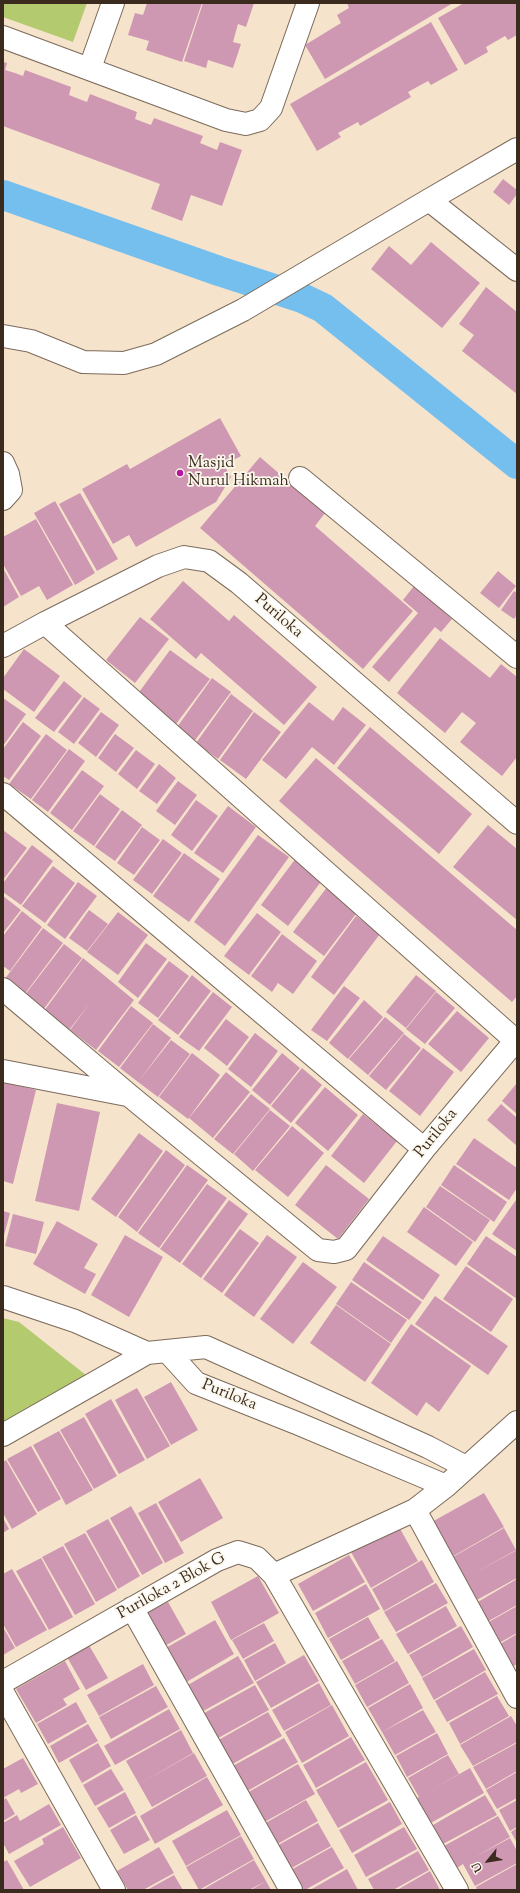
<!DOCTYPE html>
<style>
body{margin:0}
#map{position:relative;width:520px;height:1893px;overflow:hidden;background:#f6e3cc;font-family:"Sorts Mill Goudy",serif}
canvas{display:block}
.frame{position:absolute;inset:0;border:4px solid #3b2a1e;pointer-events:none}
.north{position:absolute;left:468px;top:1841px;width:40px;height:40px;-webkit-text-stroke:3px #fbf7ec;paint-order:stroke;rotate:240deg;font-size:11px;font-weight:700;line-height:16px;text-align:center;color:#3b2a1e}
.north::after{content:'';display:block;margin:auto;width:14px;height:18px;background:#3b2a1e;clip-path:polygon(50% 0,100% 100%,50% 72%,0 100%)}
</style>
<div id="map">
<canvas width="520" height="1893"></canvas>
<div class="frame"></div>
<div class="north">U</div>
</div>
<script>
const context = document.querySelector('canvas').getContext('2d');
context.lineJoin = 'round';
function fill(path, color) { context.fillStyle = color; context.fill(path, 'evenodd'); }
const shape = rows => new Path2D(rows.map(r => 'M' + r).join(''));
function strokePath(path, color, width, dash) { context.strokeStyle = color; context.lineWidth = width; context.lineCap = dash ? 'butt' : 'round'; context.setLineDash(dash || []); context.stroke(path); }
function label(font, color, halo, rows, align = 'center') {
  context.font = font + ' "Sorts Mill Goudy",serif'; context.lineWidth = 3.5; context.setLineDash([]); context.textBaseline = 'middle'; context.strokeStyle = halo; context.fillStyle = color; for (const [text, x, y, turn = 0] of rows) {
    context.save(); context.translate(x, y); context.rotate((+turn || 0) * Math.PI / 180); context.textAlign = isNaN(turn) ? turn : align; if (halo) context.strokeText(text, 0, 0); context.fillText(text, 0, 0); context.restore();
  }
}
const green = shape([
 [3,3,87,3,73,42,3,17],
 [3,1318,19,1322,101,1387,3,1445]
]);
const canal = shape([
 [3,195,219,271,302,298,323,308,517,464]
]);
const building = shape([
 [147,3,202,3,182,62,146,50,149,41,128,35,135,13,143,15],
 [203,3,254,3,246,27,238,24,233,42,241,44,233,68,208,60,206,68,184,61],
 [347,3,453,3,325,79,305,45,341,23,337,15,349,8],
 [464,3,517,3,517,35,508,40,505,36,486,47,488,52,465,65,438,18],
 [431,22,458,70,431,85,428,81,408,92,411,97,360,126,358,122,338,133,341,137,317,151,290,104],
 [3,62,7,63,5,70,15,73,23,76,25,70,71,87,69,95,79,99,87,102,90,94,137,112,135,119,151,125,154,118,203,136,200,143,217,150,220,142,242,150,222,206,191,195,182,221,151,209,160,184,3,126],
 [503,179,517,190,517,194,509,205,493,192],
 [431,242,480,283,442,328,371,269,389,246,411,265],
 [486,287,517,312,517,394,462,351,474,335,459,324],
 [220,418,241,456,224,465,231,477,216,502,136,547,129,535,113,544,82,489,127,464,130,469],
 [260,457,325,513,315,526,413,611,363,669,200,528],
 [80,493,118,559,97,571,59,504],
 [55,501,95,573,75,585,34,513],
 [36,519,73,585,47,600,39,586,21,596,3,564,3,537],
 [3,568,19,597,3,607],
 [498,571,516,586,499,608,480,593],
 [183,581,229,621,234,615,317,687,284,725,201,653,196,659,150,619],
 [414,586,452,619,441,632,435,627,389,682,372,667,418,613,403,600],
 [514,591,517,593,517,615,514,619,501,610],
 [140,617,169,639,135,683,106,660],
 [440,638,490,678,501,664,517,677,517,757,502,776,460,742,476,723,462,712,445,733,397,693],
 [24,649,60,676,34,712,3,689,3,678],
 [170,650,210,679,173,728,134,699],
 [212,678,231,692,193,743,175,730],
 [64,681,82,696,54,732,35,718],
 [231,694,253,711,218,759,196,743],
 [84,697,100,709,74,744,58,732],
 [3,698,26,714,3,746],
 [309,702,333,721,343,707,366,725,334,765,312,747,286,779,262,760],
 [101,712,119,725,96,757,78,743],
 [254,712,281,732,246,779,220,760],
 [23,722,41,736,9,780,3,776,3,749],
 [370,727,472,814,439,854,337,768],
 [46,734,67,750,31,799,9,784],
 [115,734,134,748,116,772,98,758],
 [69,749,85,761,48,812,32,800],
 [136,750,155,764,137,789,118,774],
 [316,758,517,930,517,996,512,1002,279,801],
 [159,764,176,778,157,804,139,791],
 [82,770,104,786,72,830,50,813],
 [178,781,197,795,175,825,156,811],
 [100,794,120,809,94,846,73,831],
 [196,800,218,816,192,851,171,835],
 [228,806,256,827,223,873,194,853],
 [122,810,142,825,115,861,95,847],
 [488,825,517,849,517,920,453,867],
 [142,827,160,840,134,875,117,863],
 [3,830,27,848,3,880],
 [258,835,289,857,225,946,194,922],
 [163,839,182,853,152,894,133,880],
 [32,845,53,861,21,905,3,892,3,883],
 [184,853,220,879,189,922,153,896],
 [296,858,323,879,288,926,261,905],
 [53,866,75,883,45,923,22,906],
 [78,882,97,896,65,939,47,925],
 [328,886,359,910,324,956,293,932],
 [3,896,21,910,3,933],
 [89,910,108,924,87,951,69,938],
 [22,911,42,927,10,971,3,966,3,936],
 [118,912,148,935,118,975,87,952],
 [257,913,281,932,249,975,224,956],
 [356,916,380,934,334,995,311,977],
 [43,928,63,943,24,995,4,980],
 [282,934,317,961,293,994,278,983,272,992,251,976],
 [146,943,167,959,138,998,118,982],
 [64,944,82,958,43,1010,24,996],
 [83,958,134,1000,96,1050,70,1030,90,1003,69,1030,44,1011],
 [169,961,189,976,158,1018,138,1003],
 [192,975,211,991,178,1035,158,1020],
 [416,975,436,991,406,1028,386,1012],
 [344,986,360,998,327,1041,311,1030],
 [213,992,232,1007,199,1051,179,1037],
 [436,992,455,1008,425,1044,406,1029],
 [364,1000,383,1017,348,1059,329,1043],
 [131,1006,153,1023,119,1067,98,1051],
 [457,1011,489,1038,461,1072,428,1044],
 [385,1017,404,1033,368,1075,349,1059],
 [226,1019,249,1037,227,1066,204,1048],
 [153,1024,171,1038,138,1082,120,1068],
 [255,1033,278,1051,251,1087,228,1069],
 [404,1034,421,1048,386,1090,369,1076],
 [171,1040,190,1054,158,1097,138,1082],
 [423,1048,454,1072,420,1116,389,1091],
 [192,1053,220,1075,188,1119,159,1097],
 [282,1053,300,1068,270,1105,252,1090],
 [302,1068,322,1085,291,1123,271,1106],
 [226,1072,250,1092,213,1138,189,1118],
 [3,1082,36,1090,13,1184,3,1181],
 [517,1083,517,1114,502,1101],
 [325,1087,358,1115,328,1151,295,1123],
 [251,1094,270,1109,233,1154,214,1139],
 [57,1103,100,1112,79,1211,35,1201],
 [501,1104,517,1118,517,1146,487,1120],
 [270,1110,290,1126,253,1171,234,1154],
 [363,1114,397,1141,364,1183,331,1156],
 [292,1126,324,1153,288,1197,255,1170],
 [139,1133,163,1151,116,1217,91,1199],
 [474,1138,517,1168,517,1188,509,1200,456,1164],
 [166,1150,185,1165,137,1232,118,1217],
 [187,1165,208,1180,159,1248,138,1233],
 [326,1165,369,1199,338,1239,295,1205],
 [454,1165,507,1202,494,1222,441,1185],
 [207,1184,227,1198,180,1263,160,1249],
 [440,1186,490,1220,475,1242,426,1207],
 [229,1200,248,1214,201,1278,182,1264],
 [516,1200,517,1201,517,1251,492,1234],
 [424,1207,473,1242,456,1266,407,1232],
 [3,1211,10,1213,3,1239],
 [13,1214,44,1222,36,1254,5,1246],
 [57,1221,98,1244,84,1268,96,1274,85,1294,33,1264],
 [240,1229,259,1243,222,1293,203,1279],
 [125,1235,163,1257,129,1317,91,1295],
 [267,1235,297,1257,254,1317,224,1295],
 [383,1236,440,1275,423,1300,366,1260],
 [486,1236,517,1257,517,1299,467,1264],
 [303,1262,337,1287,293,1344,260,1319],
 [364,1262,422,1302,409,1320,352,1280],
 [466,1266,513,1299,491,1332,443,1299],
 [351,1282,407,1320,391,1343,336,1304],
 [435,1296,508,1346,488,1375,415,1324],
 [336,1305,391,1344,365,1382,310,1343],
 [411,1324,471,1366,439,1412,426,1402,417,1416,371,1383],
 [171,1382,198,1430,171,1445,144,1397],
 [137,1388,170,1446,147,1459,115,1400],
 [111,1399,145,1460,119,1474,85,1414],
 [84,1417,117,1476,94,1489,60,1430],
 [59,1431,93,1490,66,1505,33,1445],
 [31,1446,61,1499,38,1512,7,1459],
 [6,1460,37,1514,12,1529,3,1513,3,1462],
 [200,1478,223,1518,181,1542,158,1502],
 [484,1493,504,1527,450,1558,430,1523],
 [156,1503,184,1553,165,1563,138,1513],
 [131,1506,163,1563,142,1575,110,1518],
 [3,1518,9,1529,3,1533],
 [108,1519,140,1576,118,1589,86,1531],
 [398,1525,418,1561,371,1588,351,1552],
 [504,1528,516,1550,473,1574,517,1550,517,1578,475,1601,451,1558],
 [85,1533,117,1590,96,1602,64,1544],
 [63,1546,95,1604,75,1615,42,1557],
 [349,1555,365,1582,313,1611,298,1584],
 [41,1558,73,1617,49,1630,16,1571],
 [422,1560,434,1582,384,1611,372,1589],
 [12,1569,47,1630,16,1647,3,1624,3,1574],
 [258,1576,279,1613,231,1640,211,1602],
 [517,1579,517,1605,487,1622,476,1603],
 [436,1583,448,1603,396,1632,384,1612],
 [366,1584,380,1609,328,1638,315,1613],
 [168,1602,186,1634,161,1648,143,1615],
 [446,1606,457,1626,408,1654,396,1634],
 [517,1606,517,1633,499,1643,487,1623],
 [368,1617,380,1638,341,1660,329,1639],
 [215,1620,234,1654,183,1684,164,1649],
 [264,1623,274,1641,243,1659,232,1640],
 [461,1626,473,1647,422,1677,409,1655],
 [3,1627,15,1648,3,1655],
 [517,1634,517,1664,512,1667,500,1644],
 [382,1639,395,1661,355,1684,342,1661],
 [86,1640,108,1678,86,1690,64,1652],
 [275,1643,286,1663,255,1681,244,1660],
 [474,1649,486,1670,434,1700,422,1678],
 [304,1655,319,1681,271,1708,256,1682],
 [238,1656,254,1683,196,1715,181,1689],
 [65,1661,80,1689,63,1699,67,1705,36,1723,16,1689],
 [397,1661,409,1683,367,1707,355,1685],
 [143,1664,154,1685,99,1716,87,1695],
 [485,1672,498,1694,447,1722,435,1701],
 [319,1683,331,1705,284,1731,272,1710],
 [410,1684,423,1708,382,1732,368,1708],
 [255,1685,269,1710,211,1742,197,1717],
 [156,1686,168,1707,111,1739,99,1717],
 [497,1696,509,1716,460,1744,449,1723],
 [76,1702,87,1722,48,1744,37,1724],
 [332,1705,349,1736,302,1763,285,1732],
 [169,1709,180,1729,115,1765,104,1746],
 [423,1710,436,1732,395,1755,382,1732],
 [268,1712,282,1736,229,1766,215,1742],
 [511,1716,517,1726,517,1742,473,1766,460,1745],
 [88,1724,98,1741,59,1763,50,1746],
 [181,1730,193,1753,139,1784,126,1761],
 [437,1733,448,1754,407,1777,396,1756],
 [351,1737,365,1760,316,1788,303,1765],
 [284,1738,298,1762,244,1793,229,1768],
 [98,1743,111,1766,82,1783,69,1760],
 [517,1743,517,1771,486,1789,473,1767],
 [194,1753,207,1776,152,1807,139,1784],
 [448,1755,459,1774,426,1793,470,1768,484,1793,429,1824,415,1799,419,1797,408,1778],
 [23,1758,38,1784,21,1793,19,1789,3,1798,3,1769],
 [366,1762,388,1800,338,1828,316,1790],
 [298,1764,315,1794,261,1824,245,1794],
 [111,1769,124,1790,95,1806,83,1785],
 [517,1772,517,1798,497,1809,486,1790],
 [207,1777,223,1805,155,1844,140,1816],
 [125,1792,136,1813,109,1828,97,1808],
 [485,1795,497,1815,443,1844,433,1825],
 [6,1798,15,1814,3,1821,3,1800],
 [306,1800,318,1821,274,1846,262,1825],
 [517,1800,517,1827,510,1831,499,1810],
 [390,1802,402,1824,352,1853,339,1830],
 [49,1804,61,1825,9,1854,3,1843,3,1823,17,1815,20,1821],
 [227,1810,241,1835,186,1866,172,1841],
 [136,1815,150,1840,124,1854,110,1830],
 [498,1816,510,1837,475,1857,510,1838,517,1851,517,1863,475,1886,463,1864,457,1868,444,1846],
 [318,1823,331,1846,288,1870,275,1847],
 [63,1827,81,1858,30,1887,14,1861,44,1844,42,1839],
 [404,1827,417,1849,366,1877,354,1855],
 [517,1828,517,1843,511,1832],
 [241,1836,254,1859,199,1890,186,1867],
 [159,1847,174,1873,143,1890,128,1890,117,1871],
 [332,1847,344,1868,305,1890,299,1890,289,1871],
 [418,1851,429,1870,393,1890,374,1890,368,1879],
 [7,1860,24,1890,3,1890,3,1862],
 [254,1860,266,1881,249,1890,202,1890],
 [517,1864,517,1890,477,1890,476,1887],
 [347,1869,358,1890,310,1890],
 [430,1871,440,1890,397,1890],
 [174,1875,183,1890,147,1890],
 [266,1881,271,1890,251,1890]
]);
const street = shape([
 [3,37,226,120,246,124,260,120,271,108,308,3],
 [90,68,113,3],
 [429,200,517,270],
 [3,336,31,341,83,362,124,363,156,354,243,310,429,200,517,149],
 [3,463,8,474,11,490,3,499],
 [300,478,517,657],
 [45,623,516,1041],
 [3,646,45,623,158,566,184,557,209,561,239,583,517,823],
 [3,794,424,1149],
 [3,989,130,1096,318,1250,334,1252,346,1249,424,1149,517,1039],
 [3,1071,127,1095],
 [3,1297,75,1321,147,1353,206,1347,428,1447,466,1467],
 [167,1351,196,1383,299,1424,446,1486],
 [3,1435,147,1353],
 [415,1510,517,1697],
 [274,1575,457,1890],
 [132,1608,291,1890],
 [3,1682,217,1560,238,1552,257,1558,274,1575,415,1510,446,1486,517,1422],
 [3,1693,114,1890]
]);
const markers = [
 [180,473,4,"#b5179e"]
];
const poiNames = [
 ["Masjid",188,464],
 ["Nurul Hikmah",188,482]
];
const streetNames = [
 ["Puriloka",278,617,41],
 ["Puriloka",437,1134,-51],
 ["Puriloka",229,1396,22],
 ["Puriloka 2 Blok G",172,1587,-29]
];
fill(green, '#b3ca6f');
strokePath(canal, '#75bfee', 30);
fill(building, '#cf98b2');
strokePath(street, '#7c6b5b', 24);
strokePath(street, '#fff', 22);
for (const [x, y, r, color] of markers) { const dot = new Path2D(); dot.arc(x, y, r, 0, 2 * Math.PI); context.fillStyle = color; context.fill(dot); strokePath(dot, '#fbf7ec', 1.5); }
label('16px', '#3b2a1e', '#fbf7ec', poiNames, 'left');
label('16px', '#3b2a1e', '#fbf7ec', streetNames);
</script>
